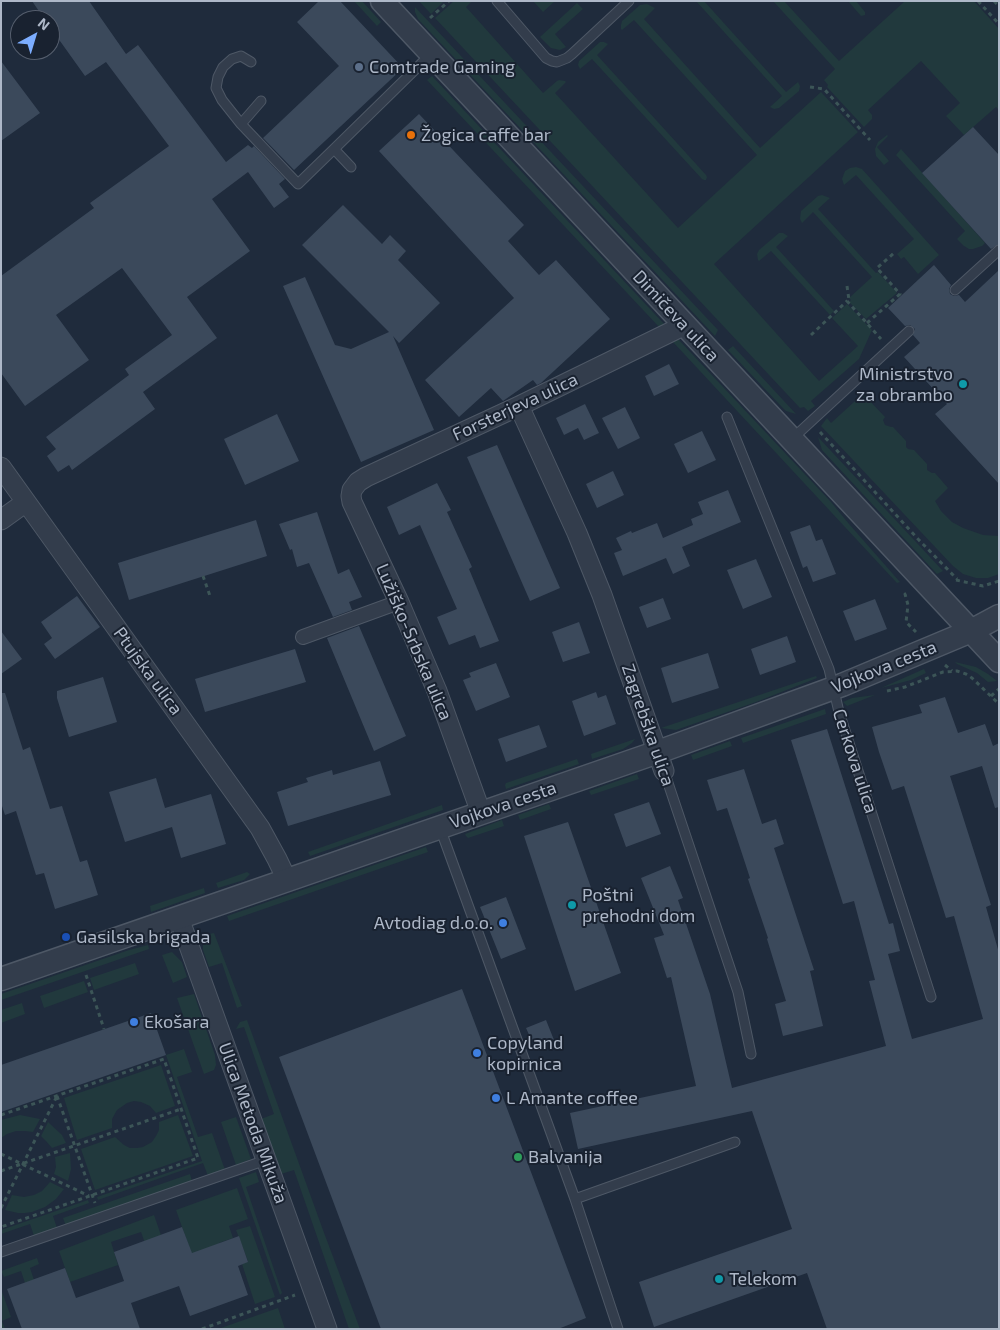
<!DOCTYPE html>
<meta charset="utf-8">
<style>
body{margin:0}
#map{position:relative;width:1000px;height:1330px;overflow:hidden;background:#1f2b3c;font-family:"Exo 2",sans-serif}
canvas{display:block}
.frame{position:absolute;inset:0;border:2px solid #aeb8c8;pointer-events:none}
.north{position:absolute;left:10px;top:10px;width:50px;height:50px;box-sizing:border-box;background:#192230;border:1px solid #555e6d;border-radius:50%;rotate:39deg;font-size:14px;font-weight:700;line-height:20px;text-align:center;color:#aeb8c8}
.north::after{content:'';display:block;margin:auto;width:18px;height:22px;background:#7cadff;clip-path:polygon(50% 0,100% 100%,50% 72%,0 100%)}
</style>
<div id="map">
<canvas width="1000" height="1330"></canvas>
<div class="frame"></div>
<div class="north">N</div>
</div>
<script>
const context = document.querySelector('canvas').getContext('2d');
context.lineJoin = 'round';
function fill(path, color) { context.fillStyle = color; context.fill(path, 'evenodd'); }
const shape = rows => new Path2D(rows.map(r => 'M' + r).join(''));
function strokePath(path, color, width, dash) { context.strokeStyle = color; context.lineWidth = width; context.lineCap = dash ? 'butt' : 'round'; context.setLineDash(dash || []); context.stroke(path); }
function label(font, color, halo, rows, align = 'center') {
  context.font = font + ' "Exo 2",sans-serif'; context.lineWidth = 4; context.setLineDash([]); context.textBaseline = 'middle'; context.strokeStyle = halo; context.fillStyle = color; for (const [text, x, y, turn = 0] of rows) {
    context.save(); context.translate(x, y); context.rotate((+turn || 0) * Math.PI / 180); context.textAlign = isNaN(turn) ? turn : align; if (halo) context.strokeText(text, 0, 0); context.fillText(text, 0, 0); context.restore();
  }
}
const green = shape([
 [354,1,362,1,381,22,377,26],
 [419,1,444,1,431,14],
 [454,1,472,1,466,7,543,93,557,81,559,80,565,81,566,82,555,93,678,228,757,155,634,20,622,30,621,29,621,25,622,21,640,5,647,4,655,8,644,19,760,148,821,92,858,132,714,264,819,381,858,346,832,318,847,304,872,330,859,359,811,401,815,406,808,411,804,407,800,408,435,18],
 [533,1,555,1,543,12],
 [696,1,704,1,786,92,798,82,800,86,799,91,779,108,774,109,770,107,782,96],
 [773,1,784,1,839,61,905,1,974,1,999,29,999,110,996,107,964,135,946,116,960,103,921,61,868,110,872,115,872,119,864,127,827,87,828,85,824,80,835,69],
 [848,1,856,1,865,12,865,15,861,16],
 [577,3,583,9,555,34,566,47,560,50,551,48,540,37],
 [415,7,718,330,715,336,418,19,415,12],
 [600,42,604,42,608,44,597,55,706,175,707,177,706,180,704,180,702,179,592,59,580,69,578,65,579,61],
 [432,76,666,326,660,328,427,80],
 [887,135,888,136,877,147,889,161,884,165,876,156,875,149,878,142],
 [901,149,985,243,982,246,973,249,969,249,964,246,957,239,965,231,896,155],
 [856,167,862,169,939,255,918,274,904,257,901,259,897,254,914,239,856,175,844,185,842,179,845,171,850,168],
 [822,195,830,198,818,209,876,273,878,272,897,293,866,319,849,302,851,300,849,298,872,277,813,212,802,223,800,219,801,211,818,196],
 [779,233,783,233,788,236,776,247,834,311,830,315,771,251,759,261,758,260,757,254,759,250],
 [678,339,831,502,849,524,900,582,897,583,673,342],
 [733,346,796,414,786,411,780,405,728,350],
 [865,392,867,394,867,398,885,417,883,420,885,425,891,427,893,427,906,441,906,447,908,449,914,450,927,464,927,470,932,473,935,473,948,488,935,501,941,511,952,522,963,528,983,535,999,536,999,574,988,578,976,578,963,574,953,566,821,426,827,418,831,423],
 [818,437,943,571,937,574,822,450],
 [955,662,976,667,988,674,997,681,988,682,977,673,957,664],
 [924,669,926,673,911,680,881,688],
 [816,676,817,678,756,702,676,730,661,728],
 [875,695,847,706,843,702,852,698],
 [825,709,826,714,743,743,741,738],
 [635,739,632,743,623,749,592,759,591,754],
 [730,741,732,746,693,760,691,755],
 [577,759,579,764,506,789,505,785,506,783],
 [637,774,639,779,591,795,589,791],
 [549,804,551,809,520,820,518,815],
 [442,805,443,810,310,856,308,852],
 [502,820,504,826,468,838,466,836,465,834],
 [426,847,428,852,229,921,227,916],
 [247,872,250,874,244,880,218,888,216,883],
 [204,888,205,893,151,912,150,906],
 [214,933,242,1006,237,1008,222,963,209,967,203,950,203,941,205,935],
 [148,945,149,949,1,1000,1,994,129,950],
 [172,952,182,962,187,977,173,983,162,955],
 [135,963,139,974,94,990,90,978],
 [84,981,88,992,44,1008,40,996],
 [194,994,215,1055,216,1065,214,1070,204,1074,177,998],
 [22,1003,25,1014,1,1023,1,1010],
 [247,1020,323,1230,360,1329,349,1329,294,1170,281,1174,261,1119,274,1114,244,1027,236,1029,240,1022],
 [184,1049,192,1072,177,1077,198,1137,212,1133,225,1170,208,1176,203,1163,98,1200,97,1197,202,1161,166,1055],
 [161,1065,175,1106,156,1113,150,1106,141,1102,134,1101,127,1103,117,1110,112,1119,112,1128,77,1140,64,1098],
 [20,1115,40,1119,33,1132,25,1131,16,1131,7,1134,1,1138,1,1120],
 [178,1115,193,1156,95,1190,81,1149,115,1137,124,1145,130,1148,137,1148,143,1147,152,1142,156,1136,159,1130,159,1122],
 [236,1117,251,1159,236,1165,221,1122],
 [48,1122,62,1135,66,1143,52,1148,46,1141,41,1136],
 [70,1153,71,1169,68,1181,54,1174,56,1167,55,1157],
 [256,1172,259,1182,246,1187,282,1293,280,1295,239,1178],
 [190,1174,192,1181,66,1226,63,1218],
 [50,1182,64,1189,56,1199,45,1207,32,1212,25,1213,18,1213,5,1210,12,1195,24,1197,34,1195,42,1191],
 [237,1188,248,1219,229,1226,233,1238,219,1243,220,1248,193,1258,176,1210],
 [88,1200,89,1203,53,1216,57,1228,34,1236,30,1224,1,1234,1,1230],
 [154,1215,163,1241,146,1246,141,1232,111,1242,118,1265,70,1282,59,1251],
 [250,1226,275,1297,255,1304,242,1264,248,1261,236,1230],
 [37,1258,39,1264,30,1268,34,1280,25,1283,21,1271,4,1277,1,1271],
 [1,1289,11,1317,2,1321,5,1329,1,1329],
 [278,1308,285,1329,218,1329]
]);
const building = shape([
 [32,1,89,1,126,54,138,45,226,162,248,145,252,148,254,146,285,179,279,184,289,197,274,208,248,172,212,199,250,251,187,297,217,338,143,392,155,409,72,470,69,465,58,472,47,456,56,449,46,437,129,375,125,369,172,335,122,268,56,315,89,360,25,406,1,373,1,276,94,208,90,203,169,146,106,62,85,76,50,27,50,20,45,20],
 [319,1,340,1,403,68,294,170,263,138,339,66,297,22],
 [1,61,40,113,1,141],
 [419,114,524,225,508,241,539,275,556,260,610,319,541,383,537,385,533,380,503,401,491,388,459,417,425,380,514,298,379,151],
 [973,127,999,155,999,244,991,249,922,173],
 [343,205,382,244,390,235,406,251,398,260,440,303,399,343,393,336,434,430,361,462,283,286,305,277,335,345,351,349,389,332,302,245],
 [934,265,951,285,949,289,950,294,954,296,959,295,965,302,999,270,999,484,935,414,947,404,904,357,920,343,913,335,915,329,910,325,905,326,888,308],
 [669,364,679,384,654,396,645,376],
 [585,404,599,433,584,440,578,428,564,435,556,418],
 [625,407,640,438,618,449,602,418],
 [277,414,299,461,245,485,224,439],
 [702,431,716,460,688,473,674,444],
 [497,445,560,588,530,601,467,457],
 [613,471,624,495,597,508,586,484],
 [437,483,451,510,447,512,472,567,469,569,499,641,480,648,475,635,449,645,437,617,457,609,420,525,399,535,387,507],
 [728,490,741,522,682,547,690,566,673,574,666,558,623,576,614,553,622,550,616,538,631,531,632,533,657,523,663,538,693,525,691,519,703,514,698,502],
 [317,512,338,574,349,569,362,597,349,602,352,610,333,617,309,563,297,567,292,549,290,550,279,524],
 [256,520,267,556,129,600,118,563],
 [810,525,816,541,822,539,836,574,813,582,807,566,803,568,790,532],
 [756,559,772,597,743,609,727,570],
 [77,596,100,627,55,659,44,644,52,638,41,622],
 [663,598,671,619,647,628,639,607],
 [875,599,887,629,855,641,843,611],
 [579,622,590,653,563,662,552,632],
 [359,626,406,736,374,751,327,638],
 [1,631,22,659,1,674],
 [787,636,796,662,760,675,751,649],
 [295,649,306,682,205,712,195,679],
 [708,653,719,688,672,703,661,668],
 [496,663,510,697,476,711,463,680,471,677,469,673],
 [103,677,117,722,69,737,57,698,57,691],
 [596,692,598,698,606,695,616,724,584,736,572,701],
 [1,693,5,693,23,750,30,747,50,809,62,806,80,862,87,860,98,895,55,909,44,873,36,875,16,811,5,815,1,803],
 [945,697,958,733,985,724,993,746,999,743,999,807,995,808,982,766,950,776,991,905,986,907,999,953,999,1329,827,1329,807,1273,654,1327,639,1282,792,1229,752,1111,578,1149,570,1113,696,1086,671,977,667,978,654,938,664,935,641,878,670,866,683,898,678,900,710,994,732,1088,886,1046,869,981,875,980,854,901,843,904,791,740,827,729,889,924,893,923,900,951,888,954,912,1039,983,1019,954,916,946,918,904,786,892,790,879,752,872,727,922,713,919,705],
 [539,725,547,747,506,762,498,739],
 [380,761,391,795,288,826,277,792,308,782,306,778,332,770,333,775],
 [744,769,762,824,776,819,784,844,774,848,814,970,810,971,823,1026,783,1036,775,1004,786,1001,767,939,768,938,748,879,750,878,727,808,717,811,707,780],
 [156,778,165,808,211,794,226,844,181,858,172,827,125,842,109,792],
 [649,802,661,834,626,847,614,814],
 [568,822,621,973,575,991,524,836],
 [506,897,526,949,501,959,480,907],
 [462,989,586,1318,558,1329,381,1329,279,1057],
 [151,1013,166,1055,1,1112,1,1065],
 [546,1020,554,1040,535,1048,526,1028],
 [182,1227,192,1253,239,1236,248,1262,238,1266,248,1295,190,1316,179,1286,131,1303,140,1329,22,1329,7,1289,65,1268,76,1298,124,1281,114,1252]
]);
const path = shape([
 [978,1,999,24],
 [994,1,999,6],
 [430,18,449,1],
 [810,87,824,89,870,140],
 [847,286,849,300,847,301,881,339],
 [867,323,900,294,877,268,894,253],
 [811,335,847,301],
 [820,432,918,539,957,579],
 [203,576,210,596],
 [956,580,983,586,999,581],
 [906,594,905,594,908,605,906,622,916,632],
 [945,665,952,671],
 [887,691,905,687,943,672,957,671,966,674,972,678,999,704],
 [991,696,999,689],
 [86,975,104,1029],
 [57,1096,95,1203],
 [1,1115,164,1059,198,1158,1,1227],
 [1,1154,89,1196],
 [1,1171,181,1109],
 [1,1208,57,1096],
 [202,1329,295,1295]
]);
const service = shape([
 [497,1,546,58,552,61,557,62,567,58,572,54,629,1],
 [261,101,241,124,298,184,334,149],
 [241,124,222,100,216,88,218,77,223,67,232,59,241,56,251,62],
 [351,167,334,149,431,54],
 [955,290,999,250],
 [727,417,829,669,839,712,931,997],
 [792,439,909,331],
 [664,771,738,992,751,1054],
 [440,828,575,1199,618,1329],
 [575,1199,735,1142],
 [1,1252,266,1160]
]);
const pedestrian = shape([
 [303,637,399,602]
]);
const minor = shape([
 [519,406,577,533,602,595,664,771],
 [1,467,260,828,277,859,287,880],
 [1,520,26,502],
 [481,813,437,691,399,602,352,502,351,496,352,490,358,482,366,477,519,406,685,325],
 [179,918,327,1329]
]);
const tertiary = shape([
 [382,1,999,661],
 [1,979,658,752,842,685,971,631,999,616]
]);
const markers = [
 [359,67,5,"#5c6f8a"],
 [411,135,5,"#e8710a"],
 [963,384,5,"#0f9aa8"],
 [572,905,5,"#0f9aa8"],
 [503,923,5,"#3f7fe0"],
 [66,937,5,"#1a4fb4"],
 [134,1022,5,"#3f7fe0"],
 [477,1053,5,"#3f7fe0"],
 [496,1098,5,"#3f7fe0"],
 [518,1157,5,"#2e9e5b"],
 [719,1279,5,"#0f9aa8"]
];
const poiNames = [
 ["Comtrade Gaming",369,67],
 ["Žogica caffe bar",421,135],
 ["Ministrstvo",953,374,"right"],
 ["za obrambo",953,395,"right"],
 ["Poštni",582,895],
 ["prehodni dom",582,916],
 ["Avtodiag d.o.o.",493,923,"right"],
 ["Gasilska brigada",76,937],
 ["Ekošara",144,1022],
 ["Copyland",487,1043],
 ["kopirnica",487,1064],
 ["L Amante coffee",506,1098],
 ["Balvanija",528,1157],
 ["Telekom",729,1279]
];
const streetNames = [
 ["Dimičeva ulica",676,316,47],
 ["Forsterjeva ulica",515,407,-25],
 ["Lužiško-Srbska ulica",414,642,67],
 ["Vojkova cesta",884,667,-22],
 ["Ptujska ulica",148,671,54],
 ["Zagrebška ulica",648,725,71],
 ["Cerkova ulica",855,761,72],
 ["Vojkova cesta",503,805,-19],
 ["Ulica Metoda Mikuža",253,1123,70]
];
fill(green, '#21393d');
fill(building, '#3b495b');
strokePath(service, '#4e5866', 11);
strokePath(pedestrian, '#4e5866', 16);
strokePath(minor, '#4e5866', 21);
strokePath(tertiary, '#4e5866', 25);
strokePath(path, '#3c5557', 3, [4, 4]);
strokePath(service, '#333d4c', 9);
strokePath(pedestrian, '#333d4c', 14);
strokePath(minor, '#333d4c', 19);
strokePath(tertiary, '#333d4c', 22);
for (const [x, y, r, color] of markers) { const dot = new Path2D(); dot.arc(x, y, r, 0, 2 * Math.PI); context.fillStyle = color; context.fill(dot); strokePath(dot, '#192230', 2); }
label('18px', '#aeb8c8', '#192230', poiNames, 'left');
label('18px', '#aeb8c8', '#192230', streetNames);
</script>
